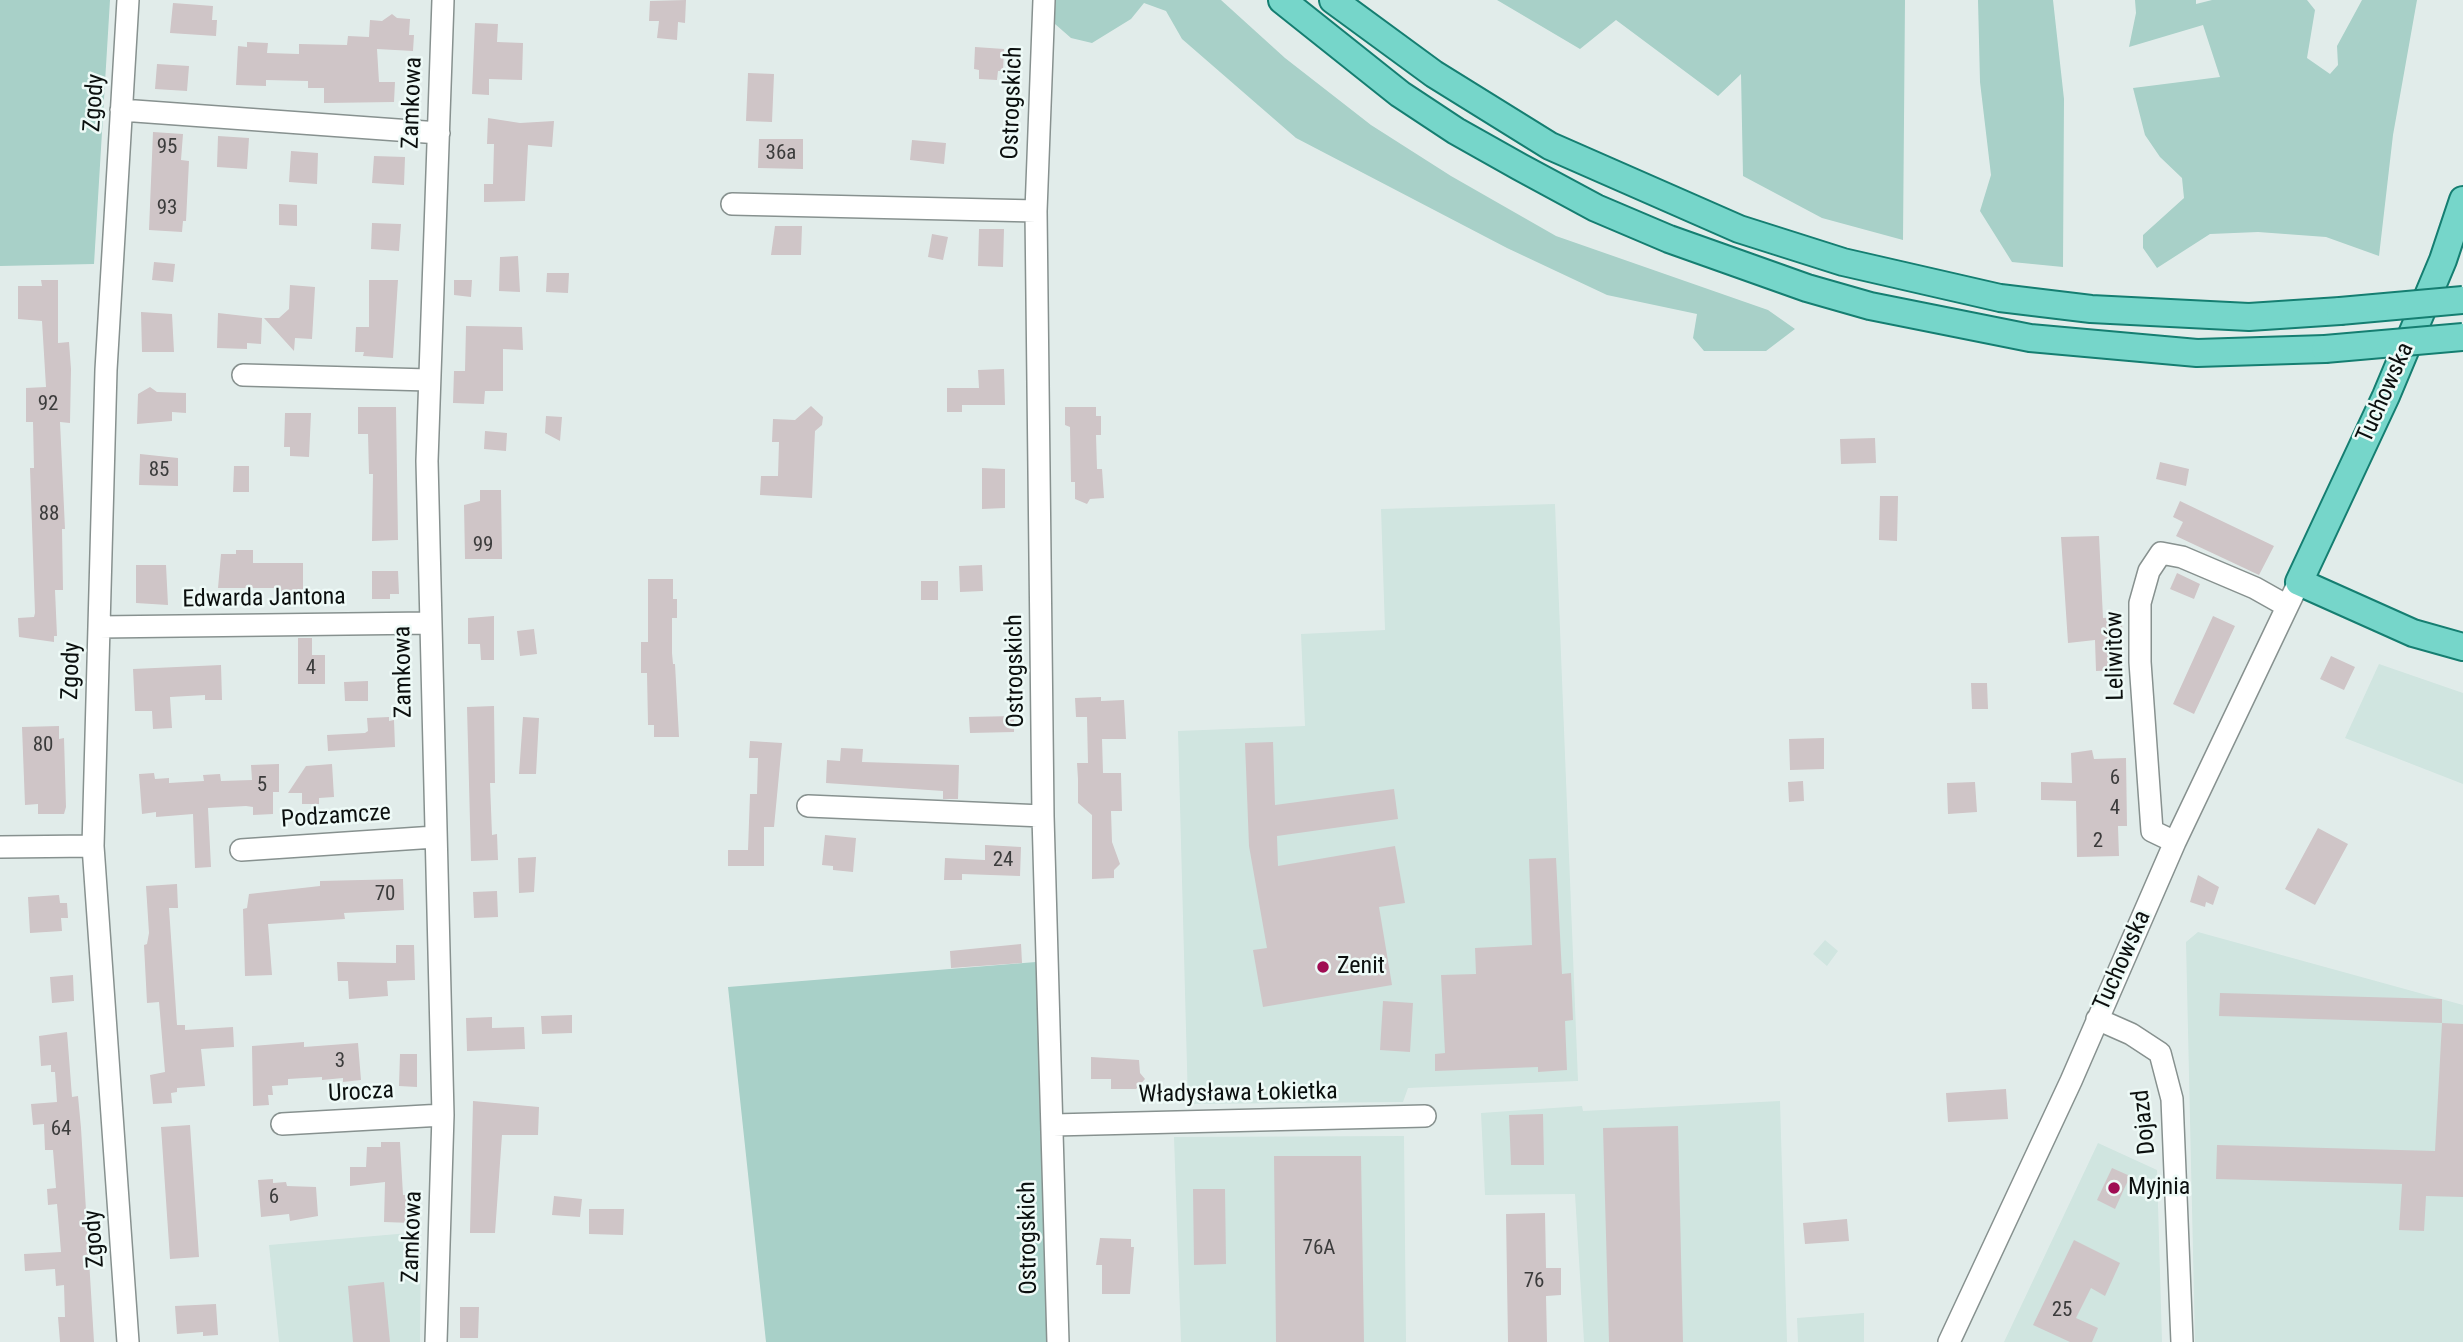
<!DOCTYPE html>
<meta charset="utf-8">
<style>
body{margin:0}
canvas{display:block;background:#e1ecea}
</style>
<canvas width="2463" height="1342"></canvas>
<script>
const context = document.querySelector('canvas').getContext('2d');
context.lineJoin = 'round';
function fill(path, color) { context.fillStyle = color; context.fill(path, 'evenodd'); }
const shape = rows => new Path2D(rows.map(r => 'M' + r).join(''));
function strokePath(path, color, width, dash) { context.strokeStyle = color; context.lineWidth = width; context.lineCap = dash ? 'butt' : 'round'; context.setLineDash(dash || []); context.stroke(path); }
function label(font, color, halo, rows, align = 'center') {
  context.font = font + ' "Roboto Condensed",sans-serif'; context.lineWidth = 5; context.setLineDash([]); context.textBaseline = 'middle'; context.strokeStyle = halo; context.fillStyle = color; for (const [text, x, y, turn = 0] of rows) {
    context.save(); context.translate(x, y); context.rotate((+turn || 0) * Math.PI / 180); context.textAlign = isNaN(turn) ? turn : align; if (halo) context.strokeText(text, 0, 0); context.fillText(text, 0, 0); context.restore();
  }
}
const built = shape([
 [1555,504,1578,1081,1408,1088,1403,1102,1188,1104,1178,731,1305,726,1301,634,1385,630,1381,509],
 [2379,664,2463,693,2463,784,2345,738],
 [2198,932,2463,1005,2463,1342,2195,1342,2186,942],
 [1825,940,1838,951,1827,966,1813,954],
 [1780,1101,1787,1342,1584,1342,1575,1194,1485,1195,1481,1113,1582,1106,1583,1111],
 [1404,1136,1406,1342,1181,1342,1174,1137],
 [2098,1143,2157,1170,2162,1342,2004,1342],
 [421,1232,420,1342,279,1342,269,1245],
 [1864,1313,1864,1342,1798,1342,1797,1318]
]);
const green = shape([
 [0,0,110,0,94,264,0,266],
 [1048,0,1221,0,1285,58,1371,125,1451,176,1556,236,1768,310,1795,329,1766,351,1704,351,1693,338,1697,314,1607,295,1507,248,1296,138,1182,39,1166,11,1144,3,1131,19,1092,43,1071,38,1047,17],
 [1497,0,1905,0,1903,240,1822,218,1743,176,1741,74,1718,96,1616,20,1580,49],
 [1978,0,2053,0,2064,99,2063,267,2012,262,1980,211,1991,175,1980,82],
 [2135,0,2196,0,2196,4,2212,0,2307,0,2315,10,2307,58,2330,74,2338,65,2337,46,2362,0,2417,0,2393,135,2379,256,2326,237,2258,232,2210,234,2157,268,2143,248,2143,235,2184,198,2182,178,2160,157,2145,135,2133,88,2220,77,2203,25,2129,47,2136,13],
 [1036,962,1052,1342,766,1342,728,987]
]);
const building = shape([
 [686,0,685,23,678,22,677,40,657,38,659,21,649,21,650,1],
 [173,3,213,6,212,20,217,20,216,36,170,33],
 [392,14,397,18,410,19,409,35,414,35,413,51,377,49,379,82,395,82,394,102,324,103,324,88,308,88,308,81,266,80,266,86,236,85,238,46,247,47,247,42,268,43,267,53,299,54,299,44,347,45,348,36,369,37,370,20,382,21],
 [475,23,498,24,497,42,523,43,522,80,489,79,489,95,472,94],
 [975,47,1004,49,1003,71,998,71,997,80,979,79,979,70,974,69],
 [157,64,189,66,187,91,155,89],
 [748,73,774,74,772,122,746,121],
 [488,118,520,123,554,121,552,147,528,145,525,201,484,202,484,184,493,184,494,144,487,144],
 [153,132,183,134,181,160,189,161,186,221,183,221,182,232,149,230],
 [218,136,249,138,247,169,217,167],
 [759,139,803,139,803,169,758,168],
 [912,140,946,143,944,164,910,160],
 [291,151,318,153,317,184,289,182],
 [374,156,405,157,404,185,372,183],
 [279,204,297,205,297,226,279,225],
 [372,223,401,224,399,251,371,249],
 [775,226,802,226,801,255,771,255],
 [979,229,1004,229,1003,267,978,266],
 [932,234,948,237,943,260,928,257],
 [518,256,520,292,499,291,500,257],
 [154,262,175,264,173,282,152,280],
 [547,273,569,273,568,293,546,292],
 [41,280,58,280,58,343,69,342,71,369,70,423,60,422,65,529,62,529,63,590,55,590,57,636,54,636,54,642,19,637,18,618,34,617,35,613,30,468,34,468,33,422,26,422,26,388,46,387,42,321,18,319,18,286,42,286],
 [369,280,398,280,393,358,363,356,364,352,355,352,356,327,369,327],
 [454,280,472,280,471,297,454,295],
 [290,285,315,287,312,339,295,338,294,351,264,318,279,318,289,309],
 [141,312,172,314,174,352,142,352],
 [218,313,262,318,261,344,247,343,247,349,217,348],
 [466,326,522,327,523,350,503,349,503,391,485,391,484,404,453,403,454,371,465,371],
 [1004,369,1005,405,962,405,962,412,947,412,947,388,979,388,978,370],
 [150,387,157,392,186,393,186,413,172,412,172,421,137,424,138,394],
 [811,406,823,417,822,425,815,431,812,498,760,495,761,476,778,476,779,442,772,442,773,419,795,420],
 [358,407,396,407,398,540,372,541,373,474,369,474,368,434,358,434],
 [1065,407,1096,407,1096,416,1101,416,1101,435,1096,435,1097,469,1102,469,1104,498,1090,499,1087,504,1075,499,1075,482,1071,482,1070,427,1065,425],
 [285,413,311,413,309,457,290,456,290,447,284,447],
 [546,416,562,417,560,441,545,433],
 [485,431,507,433,506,451,484,449],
 [1875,438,1876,463,1841,464,1840,439],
 [140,454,178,458,178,486,139,485],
 [2160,462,2189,469,2186,486,2156,479],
 [234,466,249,466,249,492,233,492],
 [982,468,1005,469,1005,508,982,509],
 [480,490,501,490,502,559,465,559,464,505,480,501],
 [1880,496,1898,496,1897,541,1879,540],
 [2180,501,2274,546,2259,575,2176,536,2183,522,2173,517],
 [2099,536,2103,618,2122,617,2123,670,2096,671,2095,640,2068,643,2061,537],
 [236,550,253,550,253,563,303,563,303,598,276,598,276,588,218,588,221,554,236,554],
 [136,565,166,565,168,605,136,603],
 [982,565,983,591,960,592,959,566],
 [372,571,398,571,399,594,390,594,390,599,372,599],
 [2177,573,2200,584,2194,599,2170,589],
 [648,579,673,579,673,599,677,599,677,618,672,618,672,653,673,664,675,664,679,737,654,737,654,725,648,725,647,673,641,673,641,642,648,642],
 [921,581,938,581,938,600,921,600],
 [494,616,494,660,481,660,480,644,468,644,468,618],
 [2213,616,2235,626,2194,714,2173,704],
 [534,629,537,654,520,656,517,631],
 [298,638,312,638,312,655,325,655,325,684,298,684],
 [2331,656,2355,667,2344,690,2320,679],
 [221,665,222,700,205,700,205,695,170,697,172,728,153,729,152,711,135,711,133,669],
 [368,681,368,701,345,701,344,682],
 [1971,683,1987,683,1988,709,1972,709],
 [1101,697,1101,701,1124,700,1126,739,1102,739,1103,773,1121,773,1122,811,1111,811,1112,842,1120,864,1114,870,1114,878,1092,879,1092,815,1078,803,1078,779,1077,763,1088,763,1087,717,1076,717,1075,698],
 [494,706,495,783,490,783,492,835,497,834,498,860,471,861,467,707],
 [1014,716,1014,732,970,733,969,717],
 [389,717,389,721,394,720,395,747,328,751,327,735,365,733,368,731,367,718],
 [523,717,539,718,536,774,519,774],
 [59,726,59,739,64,738,66,807,64,814,38,814,38,804,25,805,22,727],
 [1824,738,1824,769,1790,770,1789,739],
 [750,741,782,743,774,827,764,827,764,866,728,866,728,850,748,850,750,794,757,794,758,758,749,758],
 [1273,742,1275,805,1394,789,1398,819,1277,836,1278,866,1395,846,1405,903,1379,907,1392,985,1263,1007,1253,950,1267,948,1249,846,1245,743],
 [841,748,863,749,862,762,959,765,958,799,943,799,943,791,826,783,827,760,840,761],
 [2092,750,2094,759,2126,758,2127,826,2118,826,2119,856,2077,857,2076,801,2041,800,2041,782,2072,783,2071,753],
 [279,764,279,792,273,792,273,814,253,815,253,807,246,806,208,808,211,867,195,868,193,814,156,817,156,812,142,814,139,774,154,773,155,779,169,778,169,783,204,781,203,775,220,774,221,781,252,780,251,765],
 [332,764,334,797,319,798,319,804,302,804,302,793,288,793,306,766],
 [1803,781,1804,801,1789,802,1788,782],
 [1975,782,1977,812,1948,814,1947,783],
 [2318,828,2348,844,2315,905,2285,889],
 [825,835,856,838,853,872,833,870,833,866,822,865],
 [985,845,1021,847,1020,876,962,874,962,880,944,880,945,858,985,860],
 [536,857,534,892,519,893,518,858],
 [1556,858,1562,974,1571,973,1573,1020,1565,1021,1567,1070,1538,1072,1538,1067,1435,1071,1435,1054,1445,1053,1441,975,1476,974,1475,948,1532,945,1529,859],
 [2198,875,2219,887,2213,905,2206,902,2205,907,2190,902],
 [403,879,404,910,344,913,345,919,268,924,272,975,245,976,243,909,247,908,249,894,320,886,320,881],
 [177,884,178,908,169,908,177,1025,185,1025,185,1030,233,1027,234,1047,201,1049,205,1086,177,1088,177,1092,171,1093,172,1103,153,1104,150,1075,165,1072,159,1002,147,1003,144,945,147,944,149,933,146,886],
 [497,891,498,917,474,918,473,892],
 [59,895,60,903,67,903,68,918,61,918,62,931,30,933,28,897],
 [1021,944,1022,963,951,968,950,951],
 [396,945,414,945,415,980,387,981,388,996,349,999,348,981,338,981,337,962,396,963],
 [73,975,74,1001,52,1003,50,977],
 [2220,993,2442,999,2442,1023,2219,1016],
 [1383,1001,1413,1003,1410,1052,1380,1050],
 [572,1015,572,1033,542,1034,541,1016],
 [492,1017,492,1028,524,1027,525,1049,467,1051,466,1018],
 [2442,1023,2463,1024,2463,1197,2426,1196,2424,1231,2399,1230,2402,1184,2216,1179,2217,1145,2435,1151],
 [67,1032,72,1097,78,1096,81,1128,94,1342,60,1342,58,1317,65,1317,64,1285,56,1286,55,1269,25,1271,24,1254,61,1252,57,1204,48,1205,47,1189,56,1188,53,1150,45,1150,44,1124,33,1125,31,1104,57,1102,55,1072,51,1072,51,1065,41,1066,39,1036],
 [304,1042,304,1047,358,1043,361,1080,343,1082,343,1078,322,1080,322,1077,288,1079,288,1085,272,1086,273,1095,268,1095,269,1105,253,1106,252,1046],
 [400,1054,417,1054,417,1087,399,1086],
 [1091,1057,1139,1060,1140,1073,1145,1079,1136,1089,1111,1089,1111,1079,1091,1079],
 [2006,1089,2008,1119,1948,1122,1946,1093],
 [473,1101,539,1107,538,1135,502,1135,495,1233,470,1233],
 [1543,1114,1544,1165,1511,1165,1509,1115],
 [190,1125,199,1257,170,1259,161,1127],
 [1678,1126,1683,1342,1609,1342,1603,1128],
 [381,1142,400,1142,403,1195,413,1195,412,1223,384,1222,385,1182,350,1186,350,1167,366,1167,367,1147,381,1147],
 [1274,1156,1361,1156,1364,1342,1276,1342],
 [2112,1168,2130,1176,2115,1209,2097,1200],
 [273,1179,273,1183,286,1182,287,1186,316,1187,318,1216,290,1221,289,1214,261,1217,258,1180],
 [1193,1189,1225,1189,1226,1264,1194,1265],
 [554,1196,582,1199,580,1217,552,1215],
 [589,1209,624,1209,623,1235,589,1234],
 [1545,1213,1546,1268,1561,1268,1561,1295,1546,1296,1547,1342,1508,1342,1506,1214],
 [1847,1219,1849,1241,1805,1244,1803,1223],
 [1100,1238,1131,1239,1131,1247,1134,1247,1130,1294,1102,1294,1102,1265,1096,1265],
 [2074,1240,2120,1263,2105,1296,2091,1288,2076,1318,2098,1328,2092,1342,2070,1342,2033,1325],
 [384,1282,390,1342,353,1342,348,1286],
 [216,1304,218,1335,203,1336,203,1332,177,1334,175,1306],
 [460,1307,479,1307,478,1338,460,1338]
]);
const minor = shape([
 [128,0,106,370,93,846,128,1342],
 [1044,0,1036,211,1043,816,1058,1342],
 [121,110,439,133],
 [732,204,1036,211],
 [243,375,429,380],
 [99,627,429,623],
 [808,806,1043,816],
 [2175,842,2152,831,2140,662,2140,603,2149,571,2161,553,2182,557,2255,588,2287,606],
 [0,847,93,846],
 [241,850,435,837],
 [2097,1019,2131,1034,2160,1053,2172,1099,2182,1342],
 [282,1124,443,1115],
 [1053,1125,1425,1116],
 [436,1342,443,1115,427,461,443,0],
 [1949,1342,2071,1081,2175,842,2299,582]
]);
const major = shape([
 [1282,0,1400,94,1456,131,1520,167,1596,208,1669,239,1807,288,1870,306,2030,338,2197,353,2325,349],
 [1333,0,1434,74,1550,146,1739,229,1843,262,2000,298,2091,309,2249,317,2340,311],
 [2463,200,2443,260,2386,396,2299,582,2413,633,2463,647]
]);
const majorBridge = shape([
 [2340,311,2463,300],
 [2325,349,2463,337]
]);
const markers = [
 [1323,967,7,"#a00d53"],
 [2114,1188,7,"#a00d53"]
];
const numberNames = [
 ["95",167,148],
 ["36a",781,154],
 ["93",167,209],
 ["92",48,405],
 ["85",159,471],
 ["88",49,515],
 ["99",483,546],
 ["4",311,669],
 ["80",43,746],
 ["6",2115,779],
 ["5",262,786],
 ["4",2115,809],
 ["2",2098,842],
 ["24",1003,861],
 ["70",385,895],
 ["3",340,1062],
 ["64",61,1130],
 ["6",274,1198],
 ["76A",1319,1249],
 ["76",1534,1282],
 ["25",2062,1311]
];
const streetNames = [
 ["Zgody",95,103,-86],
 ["Zamkowa",413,103,-88],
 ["Ostrogskich",1013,103,-88],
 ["Tuchowska",2386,393,-66],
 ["Edwarda Jantona",264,599,-1],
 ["Leliwitów",2116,656,-91],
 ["Zgody",72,671,-88],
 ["Ostrogskich",1016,671,-91],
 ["Zamkowa",404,672,-91],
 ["Podzamcze",336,817,-4],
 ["Tuchowska",2123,961,-66],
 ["Urocza",361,1093,-3],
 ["Władysława Łokietka",1238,1094,-1],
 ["Dojazd",2145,1122,-96],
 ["Zamkowa",413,1237,-88],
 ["Ostrogskich",1029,1238,-91],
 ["Zgody",95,1239,-94]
];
const poiNames = [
 ["Zenit",1337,967],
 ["Myjnia",2128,1188]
];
fill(built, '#d0e5e0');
fill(green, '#a8d0c8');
fill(building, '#cfc5c7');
strokePath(minor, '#87918f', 24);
strokePath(major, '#157e71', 30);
strokePath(minor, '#fff', 21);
strokePath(major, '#76d6ca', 26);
strokePath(majorBridge, '#157e71', 30, []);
strokePath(majorBridge, '#76d6ca', 26);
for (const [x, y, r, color] of markers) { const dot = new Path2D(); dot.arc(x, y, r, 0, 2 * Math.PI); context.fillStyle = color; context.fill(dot); strokePath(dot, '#eefaf7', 2.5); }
label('21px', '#3c3c3c', null, numberNames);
label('24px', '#0b0f0e', '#eefaf7', streetNames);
label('24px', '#0b0f0e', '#eefaf7', poiNames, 'left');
</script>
